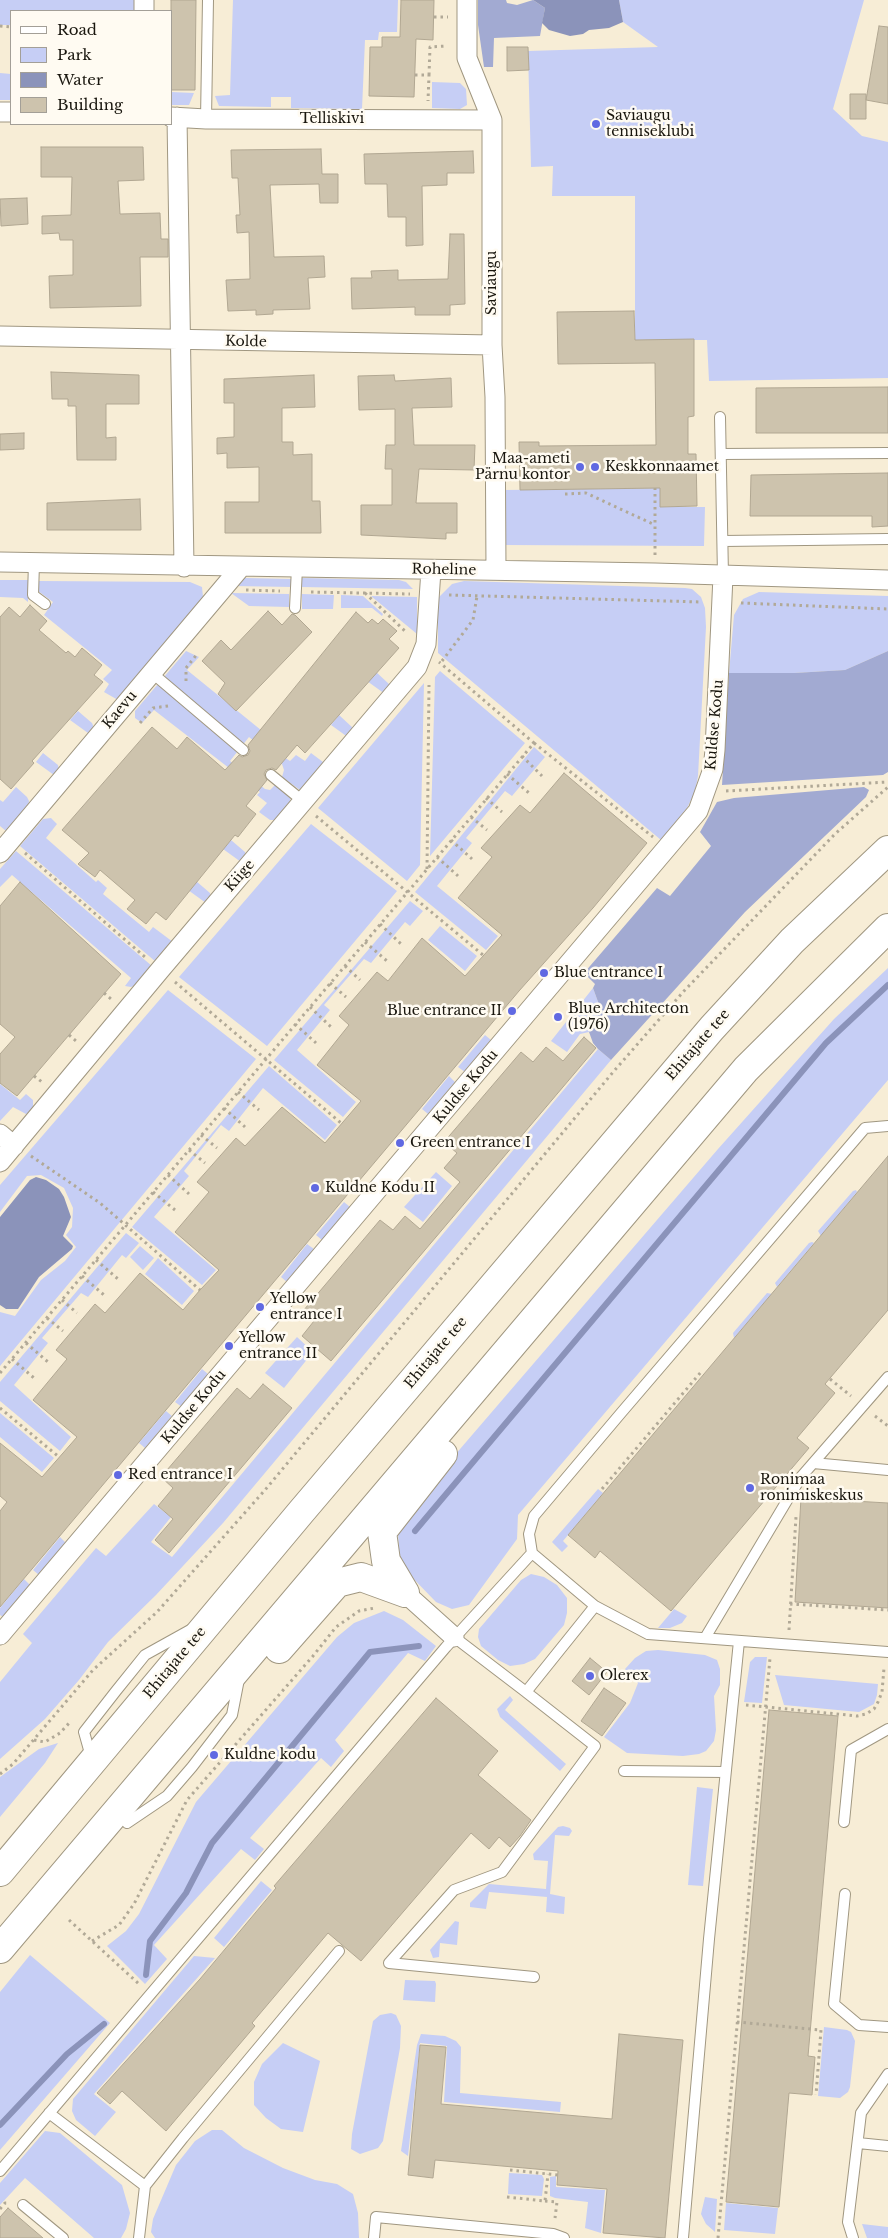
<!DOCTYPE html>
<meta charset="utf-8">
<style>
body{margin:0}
#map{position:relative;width:888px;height:2238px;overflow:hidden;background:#f7edd6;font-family:"Libre Baskerville",serif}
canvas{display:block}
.legend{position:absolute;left:10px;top:10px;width:162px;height:115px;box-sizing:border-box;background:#fffbf2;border:1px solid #a39f97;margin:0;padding:6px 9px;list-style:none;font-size:15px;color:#19160e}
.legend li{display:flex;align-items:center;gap:10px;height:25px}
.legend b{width:25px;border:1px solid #a39f97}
</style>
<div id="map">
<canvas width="888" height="2238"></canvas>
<ul class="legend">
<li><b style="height:6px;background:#fff"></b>Road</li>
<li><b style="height:14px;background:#c6cef5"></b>Park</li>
<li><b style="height:14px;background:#8b93ba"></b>Water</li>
<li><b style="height:14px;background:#cdc3ad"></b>Building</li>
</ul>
</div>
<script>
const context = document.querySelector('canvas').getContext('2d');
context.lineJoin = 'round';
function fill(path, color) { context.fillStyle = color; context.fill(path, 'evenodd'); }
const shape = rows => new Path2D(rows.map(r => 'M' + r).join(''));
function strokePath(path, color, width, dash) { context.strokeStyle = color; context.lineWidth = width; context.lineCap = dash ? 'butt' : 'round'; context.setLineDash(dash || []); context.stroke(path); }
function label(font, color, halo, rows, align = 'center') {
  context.font = font + ' "Libre Baskerville",serif'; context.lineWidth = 5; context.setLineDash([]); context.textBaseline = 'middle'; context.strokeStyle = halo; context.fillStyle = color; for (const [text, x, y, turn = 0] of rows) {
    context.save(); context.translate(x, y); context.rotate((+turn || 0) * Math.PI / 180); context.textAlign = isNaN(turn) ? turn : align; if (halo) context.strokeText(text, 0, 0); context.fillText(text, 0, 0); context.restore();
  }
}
const green = shape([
 [0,0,139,0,137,11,11,11,11,25,0,25],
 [233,0,398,0,397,32,379,32,378,40,365,40,362,109,291,108,291,97,271,97,271,107,219,106,215,96,230,95],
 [619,0,864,0,833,109,862,136,888,142,888,378,709,381,707,340,635,340,635,196,552,196,553,166,531,167,528,51,658,47,623,22],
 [0,73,11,74,11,100,0,100],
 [432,82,460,83,466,89,467,105,460,109,432,108],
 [171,92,194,93,189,105,171,105],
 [660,488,661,507,705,507,704,546,504,545,505,490],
 [245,578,292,579,292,587,233,586],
 [302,578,399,580,406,582,413,589,301,587],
 [0,580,28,580,28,602,23,598,0,597],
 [39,581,190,582,202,587,203,597,118,700,104,692,109,684,103,679,112,670,44,615,53,602,38,591],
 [464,581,685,588,692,589,701,597,705,608,706,627,698,776,695,792,687,808,661,840,438,653,438,598,452,584],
 [759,592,888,596,888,651,845,670,794,673,729,673,734,615,743,599],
 [231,593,289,594,289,607,249,606],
 [302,594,334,595,333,609,302,609],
 [341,595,363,596,383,614,382,616,372,608,341,608],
 [371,596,417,597,417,634],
 [186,651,199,657,187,670,272,739,284,757,290,761,296,755,305,761,311,753,323,762,323,765,305,787,300,790,282,777,284,770,282,764,249,737,230,761,265,789,270,790,275,785,290,798,291,803,277,820,270,820,259,812,267,803,257,795,260,792,154,710,142,723,135,718,135,711],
 [375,671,389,684,390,689,385,694,367,681],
 [440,671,525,743,430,856,435,677],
 [424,683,420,865,407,881,318,808],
 [78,711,92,723,94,728,88,733,70,720],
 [339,715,353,728,349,738,331,725],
 [534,747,545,757,512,796,505,791,466,838,472,843,437,886,498,936,486,950,415,892],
 [43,753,58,765,59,770,54,775,36,762],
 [16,787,27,797,29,801,28,807,6,831,0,826,0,800,3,802],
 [51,818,57,824,46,838,96,882,98,880,107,888,103,894,149,932,153,927,173,942,156,962,20,846,43,819],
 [311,824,397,891,267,1046,179,977],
 [231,840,245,852,246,857,241,862,223,849],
 [16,851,152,966,136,985,131,987,125,986,131,978,12,875,0,887,0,869],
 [196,881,210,893,211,898,206,903,188,890],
 [410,901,423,911,410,926,405,922,371,963,364,959,324,1005,330,1010,297,1050,356,1102,343,1117,274,1060],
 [440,926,477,956,465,971,428,940],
 [888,968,888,1080,518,1515,517,1539,469,1605,452,1609,436,1602,403,1568,399,1551,398,1533,405,1513,718,1149,834,1019],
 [593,988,601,1010,589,1032,580,1034,567,1052,551,1041],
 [168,990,256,1059,0,1366,0,1312,15,1316,41,1280,65,1261,76,1247,66,1235,72,1227,73,1208,64,1188,41,1175,27,1176,0,1212,0,1185],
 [485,1035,491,1040,465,1072,458,1067],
 [598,1049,611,1060,223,1523,156,1595,108,1642,79,1680,45,1719,0,1759,0,1682,32,1643,23,1634,96,1548,106,1556,154,1504,171,1517,151,1542,172,1557],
 [269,1066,337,1125,325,1140,263,1088,229,1131,221,1125,184,1171,189,1176,154,1217,216,1270,202,1285,132,1227],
 [449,1076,455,1082,428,1114,422,1109],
 [0,1084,20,1100,26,1094,33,1100,33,1108,30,1113,26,1114,13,1107,0,1121],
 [436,1172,452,1186,423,1222,404,1207],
 [856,1190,857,1192,821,1236,818,1231,853,1191],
 [344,1202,350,1207,322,1240,316,1235],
 [126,1233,139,1243,126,1258,122,1255,88,1297,81,1293,42,1338,48,1343,14,1385,71,1437,60,1451,0,1401,0,1382],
 [812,1242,814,1243,777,1287,775,1283,809,1243],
 [307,1244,314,1249,287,1282,281,1277],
 [140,1246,154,1258,143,1270,130,1257],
 [158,1258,194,1291,182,1305,145,1274],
 [767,1293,772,1294,734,1338,733,1333],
 [297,1337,313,1352,284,1388,265,1373],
 [202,1369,208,1374,182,1407,175,1402],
 [166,1411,172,1416,145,1448,139,1443],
 [0,1413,54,1458,42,1472,0,1437],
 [598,1489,603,1493,563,1541,568,1546,562,1552,552,1542],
 [60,1537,66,1543,39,1575,33,1570],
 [531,1574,544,1577,557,1585,567,1598,567,1613,564,1625,535,1659,524,1664,510,1666,498,1660,481,1646,478,1637,479,1629,521,1580],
 [24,1579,30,1585,3,1617,0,1615,0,1608],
 [674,1609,687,1616,682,1623,670,1628,658,1628],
 [384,1611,403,1620,436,1646,425,1661,408,1653,335,1740,344,1751,331,1767,321,1758,250,1838,264,1849,255,1860,241,1849,154,1945,167,1959,145,1984,107,1946,126,1931,139,1914,196,1802,337,1637,354,1623],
 [658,1650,705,1655,717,1660,720,1669,720,1685,714,1696,716,1730,714,1741,706,1751,699,1754,683,1756,627,1753,604,1737,630,1703,638,1683,625,1669,635,1658,646,1651],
 [755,1657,767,1657,762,1703,744,1702,750,1662],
 [775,1675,878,1684,877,1695,874,1704,859,1712,784,1705],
 [510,1696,513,1700,505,1710,566,1764,560,1771,500,1717,497,1709],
 [58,1743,45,1763,0,1817,0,1777,39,1749],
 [697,1787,713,1789,703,1886,688,1885],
 [563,1826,570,1828,572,1831,569,1836,555,1835,550,1894,565,1897,564,1914,546,1912,547,1897,489,1892,486,1909,470,1907,470,1903,489,1884,546,1889,548,1861,534,1860,533,1854,558,1827],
 [261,1881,272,1890,224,1947,214,1938],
 [455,1921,459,1922,457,1945,440,1943,439,1957,433,1958,430,1950],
 [30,1955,110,2023,0,2150,0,1992],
 [194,1956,215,1958,94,2094,116,2112,95,2136,76,2120,72,2111,73,2099],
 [405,1980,435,1981,436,1984,435,2002,403,2000],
 [391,2013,396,2015,401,2026,400,2048,383,2141,378,2148,360,2154,351,2149,352,2134,373,2021,380,2015],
 [824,2027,847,2030,851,2032,855,2041,850,2087,848,2092,840,2098,818,2096],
 [421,2034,445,2036,456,2041,461,2047,460,2093,561,2102,560,2112,444,2102,447,2046,420,2043,408,2156,401,2151,417,2045],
 [283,2043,320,2061,303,2132,281,2129,266,2118,254,2105,254,2082,262,2064],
 [212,2130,222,2130,244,2148,283,2168,315,2180,337,2184,353,2194,358,2213,359,2238,155,2238,151,2232,153,2219,176,2165,195,2141],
 [45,2131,60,2133,122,2185,130,2213,126,2229,121,2238,94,2238,25,2178,0,2205,0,2183],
 [509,2173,542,2175,544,2179,542,2196,508,2194],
 [556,2176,556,2187,605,2190,601,2233,585,2228,588,2202,555,2198,550,2196,550,2177],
 [705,2197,717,2199,715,2232,706,2224,701,2214],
 [726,2203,778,2208,775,2234,724,2230],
 [862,2224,888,2227,888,2238,867,2238]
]);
const forest = shape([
 [478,0,506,0,507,3,517,5,533,0,545,8,540,36,494,38,493,67,484,67,478,25],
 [888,651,888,772,883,775,722,785,729,673,794,673,845,670],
 [864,787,869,790,866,797,745,912,611,1060,598,1049,593,1043,589,1032,601,1010,593,988,595,984,584,973,657,888,670,896,711,846,700,832,717,802,734,798]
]);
const water = shape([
 [533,0,619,0,623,22,609,28,589,30,583,34,570,36,549,30,542,23,545,8],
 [36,1177,46,1180,59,1189,64,1197,71,1217,63,1236,73,1246,72,1249,39,1277,18,1309,6,1309,0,1305,0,1217,30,1180]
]);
const stream = shape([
 [415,1531,826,1043,888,985],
 [146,1975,150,1941,186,1893,212,1843,370,1652,419,1646],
 [0,2125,67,2054,104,2024]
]);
const building = shape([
 [171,0,196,0,195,90,171,90,171,0],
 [401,0,434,0,433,40,416,39,414,97,369,96,370,47,382,47,382,37,400,37,401,0],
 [879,26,888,27,888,104,866,100,866,119,850,119,850,94,866,94,866,100,879,26],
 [507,47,528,47,529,70,507,71,507,47],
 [41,147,143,147,144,180,118,181,120,214,160,213,161,239,168,239,168,257,140,257,141,306,50,308,49,276,73,275,73,240,60,240,59,233,42,234,42,216,71,215,72,177,41,177,41,147],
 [321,149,322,174,338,174,338,203,320,203,319,184,270,185,274,257,324,256,325,277,308,278,310,309,273,310,273,314,256,315,256,310,228,311,226,280,250,279,249,232,237,233,236,215,240,215,238,178,232,178,231,150,321,149],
 [473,151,474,173,447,173,447,185,422,186,423,245,406,246,406,217,388,217,387,184,365,184,364,154,473,151],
 [27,198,28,224,1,226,0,199,27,198],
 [450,234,464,234,465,304,450,305,450,315,415,315,415,307,352,309,351,278,372,278,371,271,398,270,398,280,448,279,450,234],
 [634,311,635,340,694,339,694,416,688,417,688,454,696,454,697,506,660,507,660,488,520,490,519,442,539,442,539,446,656,445,655,363,558,364,557,312,634,311],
 [51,372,139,375,139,404,106,404,106,438,116,437,116,460,77,460,76,406,68,406,68,399,52,399,51,372],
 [314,375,315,407,282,408,282,442,293,442,293,455,312,454,312,501,320,501,321,533,225,533,225,502,259,502,259,467,227,468,227,453,217,454,217,438,234,437,234,403,224,403,224,379,314,375],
 [394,375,395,381,451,378,452,407,412,408,414,445,475,445,474,470,419,469,416,503,457,503,457,533,446,533,446,539,361,535,361,505,392,505,392,469,385,469,386,445,395,445,395,409,359,410,358,376,394,375],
 [888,387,888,433,756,433,756,388,888,387],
 [24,433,24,449,0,450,0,434,24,433],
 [888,473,888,526,872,527,872,516,750,516,751,475,888,473],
 [140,499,141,530,47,530,47,503,140,499],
 [30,605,47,621,39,630,66,653,68,651,75,657,82,648,102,665,94,675,103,682,32,761,34,763,11,789,0,779,0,617,9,607,20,617,30,605],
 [268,611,282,625,292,614,295,615,312,632,236,711,218,694,225,683,202,661,221,640,231,650,268,611],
 [356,612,368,623,372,619,378,624,383,619,397,631,389,639,399,648,305,753,297,745,276,770,272,768,266,770,264,774,267,780,246,806,256,814,238,837,235,835,166,920,156,912,146,924,127,909,135,900,100,870,95,877,78,864,89,853,62,830,152,727,177,749,187,737,225,770,239,755,242,757,248,755,250,751,248,745,356,612],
 [564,773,647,843,593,908,519,991,0,1607,0,1511,7,1502,0,1496,0,1443,42,1477,77,1437,33,1400,67,1359,56,1350,95,1304,105,1313,140,1273,183,1310,200,1290,219,1270,175,1232,209,1192,197,1182,236,1138,245,1146,282,1107,325,1143,361,1101,317,1065,349,1025,339,1016,377,972,388,981,422,938,465,976,502,935,458,898,492,857,481,848,520,805,530,813,564,773],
 [20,882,121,974,17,1096,0,1083,0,1054,15,1037,0,1024,0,906,20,882],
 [584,1037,596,1048,331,1361,302,1336,314,1321,303,1311,380,1220,393,1230,405,1216,420,1229,460,1182,444,1168,457,1153,444,1142,521,1052,533,1062,546,1047,563,1061,584,1037],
 [888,1156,888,1310,825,1384,835,1393,797,1438,809,1448,671,1611,600,1551,595,1558,568,1535,888,1156],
 [263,1384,292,1408,169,1553,155,1540,173,1519,158,1506,173,1488,161,1477,237,1388,250,1399,263,1384],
 [801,1498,888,1503,888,1608,795,1602,801,1498],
 [590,1658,607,1672,589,1695,572,1681,590,1658],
 [604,1688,626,1703,602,1736,581,1721,604,1688],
 [436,1698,498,1751,478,1775,531,1820,520,1836,510,1847,499,1837,489,1849,471,1833,361,1961,328,1933,252,2023,255,2026,166,2131,122,2091,110,2104,97,2093,200,1979,276,1888,274,1886,436,1698],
 [769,1710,838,1716,808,2056,815,2057,812,2095,789,2093,779,2207,726,2202,769,1710],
 [619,2034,683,2040,665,2238,603,2233,607,2189,557,2185,558,2171,435,2160,433,2178,408,2175,420,2045,446,2047,441,2104,612,2119,619,2034],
 [8,2208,43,2238,0,2238,0,2217,8,2208]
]);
const path = shape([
 [434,17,448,17],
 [0,26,11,27],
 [415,75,429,75,428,101],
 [429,75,430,47,447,46],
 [565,494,586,493,655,525],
 [655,555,655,488],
 [246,590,280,591],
 [311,592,410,594],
 [365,593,406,632],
 [449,595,702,602],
 [741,603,888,609],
 [442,661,473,620,477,596],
 [186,681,186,668,198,653],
 [140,723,153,708,168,706],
 [534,743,653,837],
 [522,756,542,776],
 [507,774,529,793],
 [726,791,888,782],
 [486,798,502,812],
 [316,816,483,955],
 [471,817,487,830],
 [451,840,472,859],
 [25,853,145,957],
 [437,857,458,876],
 [427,869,429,685],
 [380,924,401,944],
 [365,942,387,961],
 [345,966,360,980],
 [175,982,341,1123],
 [330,983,346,997],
 [104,993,111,999],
 [310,1007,331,1027],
 [295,1024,316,1043],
 [69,1035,76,1041],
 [34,1076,42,1082],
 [238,1092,259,1110],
 [224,1108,245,1127],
 [201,1135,217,1148],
 [189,1150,205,1163],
 [31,1156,100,1203,200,1290],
 [168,1175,189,1194],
 [153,1192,175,1210],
 [96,1260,118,1279],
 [82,1276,104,1295],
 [62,1300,77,1313],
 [47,1318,63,1331],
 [26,1343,48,1362],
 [12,1359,34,1378],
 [0,1373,534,743,439,662],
 [830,1379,851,1396],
 [0,1408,59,1457],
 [875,1416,888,1426],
 [602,1489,701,1372],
 [808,1494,820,1495],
 [790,1604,888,1610],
 [789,1630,796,1517],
 [746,1705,857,1716,866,1714,874,1709,878,1702,882,1692,884,1668],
 [34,1740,45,1742,60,1733,71,1721],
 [0,1774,13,1764,93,1670,157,1612,265,1490,614,1071,684,991,835,834,888,787],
 [69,1920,139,1984],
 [92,1941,119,1925,134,1904,187,1800,313,1656,336,1627,359,1611,375,1608],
 [737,2022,821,2030,816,2095],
 [510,2170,558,2175],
 [507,2197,545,2201,548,2174],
 [545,2201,557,2202,555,2218],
 [0,2209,5,2203,9,2203],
 [718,2238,770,1658]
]);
const lane = shape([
 [206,119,208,0],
 [720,417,723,576],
 [721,454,888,453],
 [723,541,888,539],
 [34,563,33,595,45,604],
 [295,608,297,568],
 [151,672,243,750],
 [271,775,304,802],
 [813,1463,888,1470],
 [595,1606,648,1634,888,1652],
 [454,1637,526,1692,595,1606,532,1553],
 [705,1638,801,1477,888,1377],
 [526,1692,595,1746,502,1872,454,1890,389,1963,534,1977],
 [91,1757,84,1732,116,1691,145,1655,190,1630],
 [624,1771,725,1772],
 [844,1822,851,1750,888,1729],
 [127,1823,167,1796,192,1767,232,1715,239,1679],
 [845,1894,834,2004,859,2025,888,2027],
 [49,2113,145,2186,183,2138,339,1951],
 [858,2143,888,2146],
 [0,2171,446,1647,532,1553,529,1534,534,1516,621,1413,865,1128,888,1126],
 [23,2205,63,2238],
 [139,2238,145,2186],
 [374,2238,376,2217,553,2234,564,2238],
 [683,2238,709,1939,739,1641],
 [853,2238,848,2222,861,2113,888,2074]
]);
const street = shape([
 [467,0,467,58,492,120,492,345,495,397,496,570],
 [144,11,144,0],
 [0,112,11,112],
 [171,117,206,119,492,120],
 [177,117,184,567],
 [0,336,492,345],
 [0,562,655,573,888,580],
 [0,853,241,567],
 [0,1134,14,1146],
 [0,1162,160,970,417,667,426,644,431,570],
 [405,1593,454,1637],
 [0,1635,698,811,713,769,715,750,723,576]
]);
const highway = shape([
 [405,1593,386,1561,382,1532,443,1454],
 [279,1649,337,1583,361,1577,405,1593],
 [0,1872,301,1512,712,1028,792,941,888,850],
 [0,1949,746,1069,888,928]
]);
const markers = [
 [596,124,5,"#6069e2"],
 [580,467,5,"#6069e2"],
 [595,467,5,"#6069e2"],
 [544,973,5,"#6069e2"],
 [512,1011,5,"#6069e2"],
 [558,1017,5,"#6069e2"],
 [400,1143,5,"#6069e2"],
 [315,1188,5,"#6069e2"],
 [260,1307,5,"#6069e2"],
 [229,1346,5,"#6069e2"],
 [118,1475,5,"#6069e2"],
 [750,1488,5,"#6069e2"],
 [590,1676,5,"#6069e2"],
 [214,1755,5,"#6069e2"]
];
const poiNames = [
 ["Saviaugu",606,116],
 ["tenniseklubi",606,132],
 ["Maa-ameti",570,459,"right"],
 ["Pärnu kontor",570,475,"right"],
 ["Keskkonnaamet",605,467],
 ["Blue entrance I",554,973],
 ["Blue Architecton",568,1009],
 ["(1976)",568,1025],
 ["Blue entrance II",502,1011,"right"],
 ["Green entrance I",410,1143],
 ["Kuldne Kodu II",325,1188],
 ["Yellow",270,1299],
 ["entrance I",270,1315],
 ["Yellow",239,1338],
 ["entrance II",239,1354],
 ["Red entrance I",128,1475],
 ["Ronimaa",760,1480],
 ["ronimiskeskus",760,1496],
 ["Olerex",600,1676],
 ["Kuldne kodu",224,1755]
];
const streetNames = [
 ["Telliskivi",332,119],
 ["Saviaugu",492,283,-90],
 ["Kolde",246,342,1],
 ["Roheline",444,570,1],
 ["Kaevu",120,710,-50],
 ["Kuldse Kodu",715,725,-85],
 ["Kiige",240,876,-49],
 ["Ehitajate tee",698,1045,-49],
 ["Kuldse Kodu",466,1087,-50],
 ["Ehitajate tee",436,1353,-50],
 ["Kuldse Kodu",194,1407,-50],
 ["Ehitajate tee",175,1663,-50]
];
fill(green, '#c6cef5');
fill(forest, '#a2aad2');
fill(water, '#8b93ba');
strokePath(stream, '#8b93ba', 6);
fill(building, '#cdc3ad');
strokePath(building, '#b1a792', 1);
strokePath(lane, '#a09781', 12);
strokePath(street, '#a09781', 21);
strokePath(highway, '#a09781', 30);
strokePath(path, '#b1a997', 3, [2.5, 4]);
strokePath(lane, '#fff', 10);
strokePath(street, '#fff', 19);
strokePath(highway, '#fff', 28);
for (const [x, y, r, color] of markers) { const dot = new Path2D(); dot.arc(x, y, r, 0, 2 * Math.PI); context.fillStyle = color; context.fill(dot); strokePath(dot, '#fffbf2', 2); }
label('14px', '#19160e', '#fffbf2', poiNames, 'left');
label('14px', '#19160e', '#fffbf2', streetNames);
</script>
